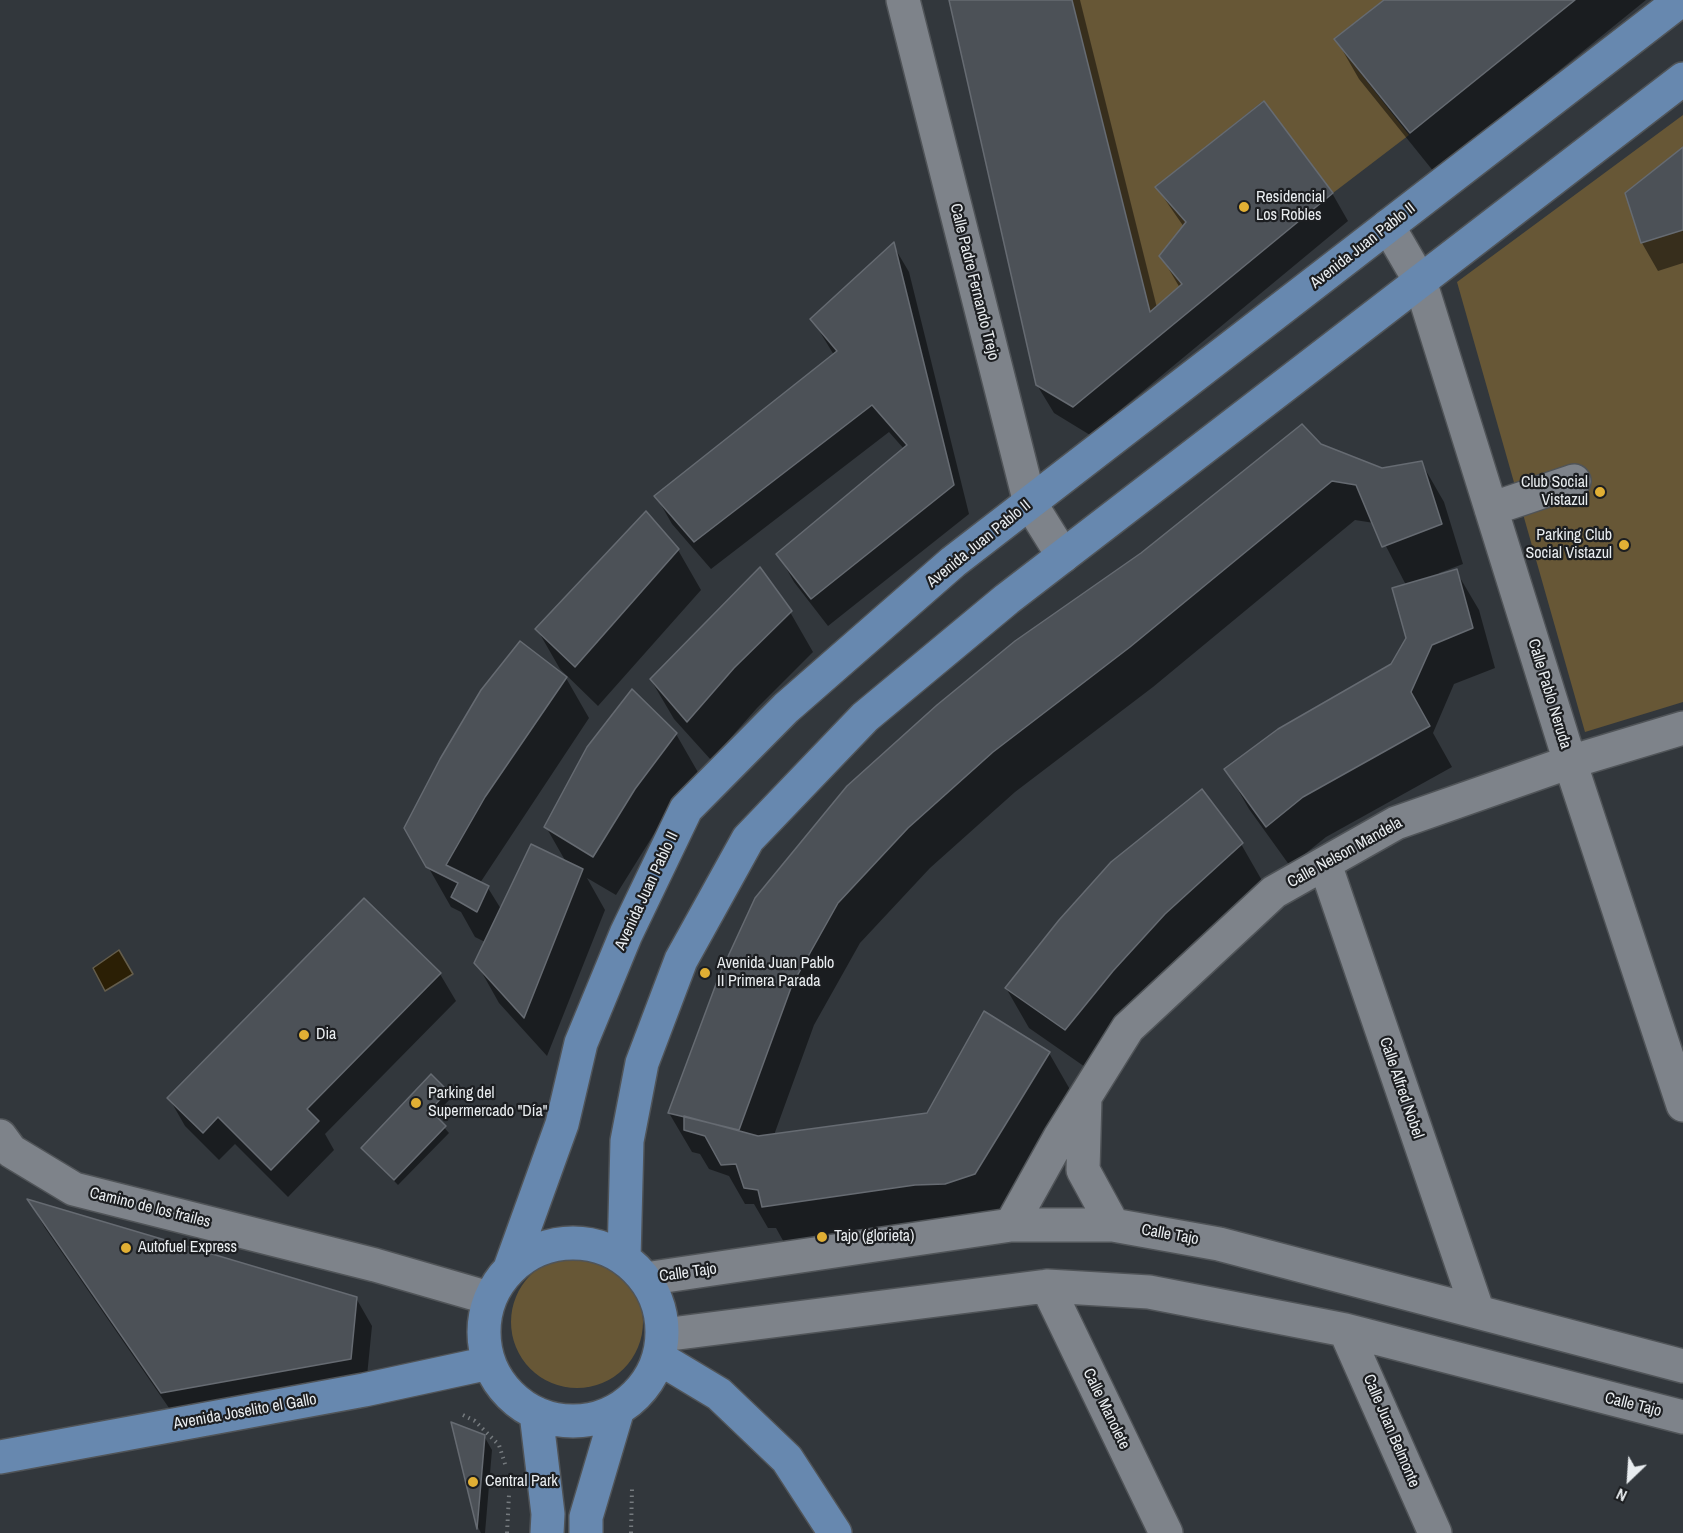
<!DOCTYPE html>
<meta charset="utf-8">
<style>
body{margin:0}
#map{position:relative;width:1683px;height:1533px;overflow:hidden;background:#32373c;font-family:"Archivo Narrow",sans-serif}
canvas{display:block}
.north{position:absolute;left:1599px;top:1449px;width:60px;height:60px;-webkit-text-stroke:4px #1c1e21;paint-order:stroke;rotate:205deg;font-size:16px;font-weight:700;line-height:24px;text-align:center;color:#e9edf0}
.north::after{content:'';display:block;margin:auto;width:21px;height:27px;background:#e9edf0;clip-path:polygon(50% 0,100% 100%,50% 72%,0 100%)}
</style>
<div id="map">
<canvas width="1683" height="1533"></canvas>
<div class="north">N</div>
</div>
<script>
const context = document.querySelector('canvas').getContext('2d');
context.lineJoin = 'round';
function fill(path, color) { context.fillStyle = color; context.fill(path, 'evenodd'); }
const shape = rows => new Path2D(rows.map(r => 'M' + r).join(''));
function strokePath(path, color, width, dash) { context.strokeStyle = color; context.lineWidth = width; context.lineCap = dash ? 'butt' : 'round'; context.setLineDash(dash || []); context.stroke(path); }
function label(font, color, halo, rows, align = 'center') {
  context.font = font + ' "Archivo Narrow",sans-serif'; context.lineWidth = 4.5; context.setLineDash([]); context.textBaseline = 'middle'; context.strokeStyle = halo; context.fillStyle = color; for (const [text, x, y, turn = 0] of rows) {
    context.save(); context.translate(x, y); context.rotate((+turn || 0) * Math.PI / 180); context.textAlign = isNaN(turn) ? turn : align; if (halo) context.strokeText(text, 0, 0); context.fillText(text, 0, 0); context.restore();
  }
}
const green = shape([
 [1072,0,1384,0,1334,39,1409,135,1333,193,1263,101,1156,187,1186,222,1159,256,1182,284,1150,312],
 [1683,115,1683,702,1585,732,1457,282],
 '511 1322a66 66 0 1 1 132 0a66 66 0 1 1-132 0Z'
]);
const water = shape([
 [119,950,133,974,105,991,93,968,119,950]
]);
const shadow = shape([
 [951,0,1080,0,1157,308,1180,288,1161,256,1184,227,1157,188,1332,193,1348,221,1090,435,1054,413,1037,385],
 [1387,0,1646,0,1434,172,1359,79,1336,39],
 [1683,149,1683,263,1658,271,1642,243,1627,194],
 [893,245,909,272,969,514,828,626,794,582,778,554,904,449,889,432,711,569,672,524,656,496,834,355,812,319],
 [1320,446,1382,470,1421,462,1444,502,1463,564,1439,573,1440,575,1456,571,1479,610,1495,668,1454,684,1433,733,1452,767,1326,837,1290,866,1249,809,1226,769,1392,665,1407,638,1406,585,1374,523,1355,520,1153,687,1015,792,930,868,860,943,814,1025,774,1135,928,1114,1049,1053,1072,1093,997,1213,786,1246,776,1228,768,1228,754,1204,745,1204,729,1176,709,1169,700,1154,692,1152,669,1113,720,976],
 [678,550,701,590,598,706,560,669,537,629],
 [790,612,813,652,757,708,711,760,674,719,651,680],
 [566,678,589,718,480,883,488,888,501,909,566,862,546,827,676,734,699,774,657,829,616,895,587,878,605,910,547,1056,499,1003,476,962,485,942,475,937,461,912,451,907,406,828],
 [1241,844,1264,884,1088,1069,1029,1028,1006,988],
 [440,974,456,1001,325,1134,334,1150,288,1197,235,1144,219,1160,185,1126,169,1098],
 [447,1092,451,1098,434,1116,449,1133,398,1185,362,1148],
 [30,1202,356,1298,372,1326,366,1386,178,1421,45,1228],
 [453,1425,484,1436,492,1450,485,1533,481,1533,478,1527]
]);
const building = shape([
 [949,0,1072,0,1150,312,1182,284,1159,256,1186,222,1155,187,1264,101,1333,193,1073,407,1036,385,949,0],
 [1384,0,1575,0,1410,133,1334,39,1384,0],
 [1683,147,1683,230,1641,243,1625,193,1683,147],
 [894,242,954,485,811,599,776,554,907,445,872,405,694,542,654,496,837,351,810,319,894,242],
 [1302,424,1321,444,1382,468,1422,461,1442,524,1382,547,1356,485,1332,481,1130,647,993,752,908,828,838,903,792,985,739,1130,668,1113,719,976,755,898,847,786,937,705,1015,641,1141,553,1302,424],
 [646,511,679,549,575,667,535,629,646,511],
 [760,567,792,611,734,668,687,722,650,679,760,567],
 [1457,569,1473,628,1432,645,1411,692,1430,726,1303,797,1266,827,1224,769,1278,729,1391,664,1406,638,1392,588,1457,569],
 [520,641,567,677,485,797,446,865,489,886,477,912,451,897,458,883,426,867,404,828,440,759,481,690,520,641],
 [632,689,677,733,635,789,593,857,544,827,587,747,632,689],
 [1202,789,1243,843,1165,914,1113,971,1065,1030,1005,988,1059,920,1111,862,1202,789],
 [531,844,583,869,524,1018,474,963,531,844],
 [364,898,441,973,307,1109,319,1121,271,1170,218,1117,203,1133,167,1098,364,898],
 [984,1011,1050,1052,975,1174,945,1184,915,1185,762,1207,758,1190,744,1188,736,1164,721,1165,705,1136,684,1130,684,1116,758,1136,927,1113,984,1011],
 [431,1074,448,1091,430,1110,446,1126,394,1180,361,1148,431,1074],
 [27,1199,357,1297,351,1359,161,1393,27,1199],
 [451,1422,485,1435,477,1529,451,1422]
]);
const path = shape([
 [463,1415,475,1421,499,1445,506,1467],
 [507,1533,509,1495],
 [631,1533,632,1489]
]);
const minor = shape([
 [903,0,1030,503,1063,556],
 [1388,226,1420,281,1570,762,1683,1105],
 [1491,509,1574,481],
 [1325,864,1478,1312],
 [1085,1097,1083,1170,1113,1225],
 [0,1136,11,1151,74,1189,375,1265,489,1298],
 [1011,1225,1060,1137,1128,1028,1274,892,1396,823,1570,762,1683,728],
 [645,1279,1011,1225,1113,1225,1219,1244,1683,1366],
 [1047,1286,1166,1533],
 [1345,1330,1435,1533],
 [663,1335,1047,1286,1149,1292,1345,1330,1683,1417]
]);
const major = shape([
 '484 1332a89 89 0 1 1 178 0a89 89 0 1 1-178 0Z',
 [624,1258,627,1141,642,1063,681,960,748,839,865,717,1007,599,1683,79],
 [510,1268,562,1124,581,1043,626,934,686,809,786,708,953,562,1681,0],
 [659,1358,719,1394,787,1459,835,1533],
 [536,1413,548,1514,547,1533],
 [0,1457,364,1390,489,1363],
 [586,1533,586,1517,618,1409]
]);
const markers = [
 [1244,207,6,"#e1af34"],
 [1600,492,6,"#e1af34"],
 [1624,545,6,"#e1af34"],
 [705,973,6,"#e1af34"],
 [304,1035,6,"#e1af34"],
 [416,1103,6,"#e1af34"],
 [822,1237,6,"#e1af34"],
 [126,1248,6,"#e1af34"],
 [473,1482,6,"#e1af34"]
];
const poiNames = [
 ["Residencial",1256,198],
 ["Los Robles",1256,216],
 ["Club Social",1588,483,"right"],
 ["Vistazul",1588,501,"right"],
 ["Parking Club",1612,536,"right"],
 ["Social Vistazul",1612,554,"right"],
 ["Avenida Juan Pablo",717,964],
 ["II Primera Parada",717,982],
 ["Dia",316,1035],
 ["Parking del",428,1094],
 ["Supermercado \"Día\"",428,1112],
 ["Tajo (glorieta)",834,1237],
 ["Autofuel Express",138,1248],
 ["Central Park",485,1482]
];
const streetNames = [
 ["Avenida Juan Pablo II",1363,246,-38],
 ["Calle Padre Fernando Trejo",974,282,76],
 ["Avenida Juan Pablo II",979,544,-39],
 ["Calle Pablo Neruda",1549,694,73],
 ["Calle Nelson Mandela",1345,853,-29],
 ["Avenida Juan Pablo II",647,891,-65],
 ["Calle Alfred Nobel",1401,1088,71],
 ["Camino de los frailes",150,1208,14],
 ["Calle Tajo",1170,1235,10],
 ["Calle Tajo",688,1273,-8],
 ["Calle Tajo",1633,1405,14],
 ["Calle Manolete",1106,1409,64],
 ["Avenida Joselito el Gallo",245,1412,-10],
 ["Calle Juan Belmonte",1391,1431,67]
];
fill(green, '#675736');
fill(water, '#2b1f05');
strokePath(water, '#645d4c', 1.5);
fill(shadow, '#0007');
fill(building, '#4c5157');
strokePath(building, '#666b72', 1.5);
strokePath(minor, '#505458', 36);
strokePath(major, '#505458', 36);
strokePath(path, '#757a7e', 4, [1.5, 4.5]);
strokePath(minor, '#7e838a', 33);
strokePath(major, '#6788af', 33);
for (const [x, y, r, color] of markers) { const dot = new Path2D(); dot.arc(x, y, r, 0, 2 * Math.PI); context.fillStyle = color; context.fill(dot); strokePath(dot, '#1c1e21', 2); }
label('16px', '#e9edf0', '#1c1e21', poiNames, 'left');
label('16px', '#e9edf0', '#1c1e21', streetNames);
</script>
